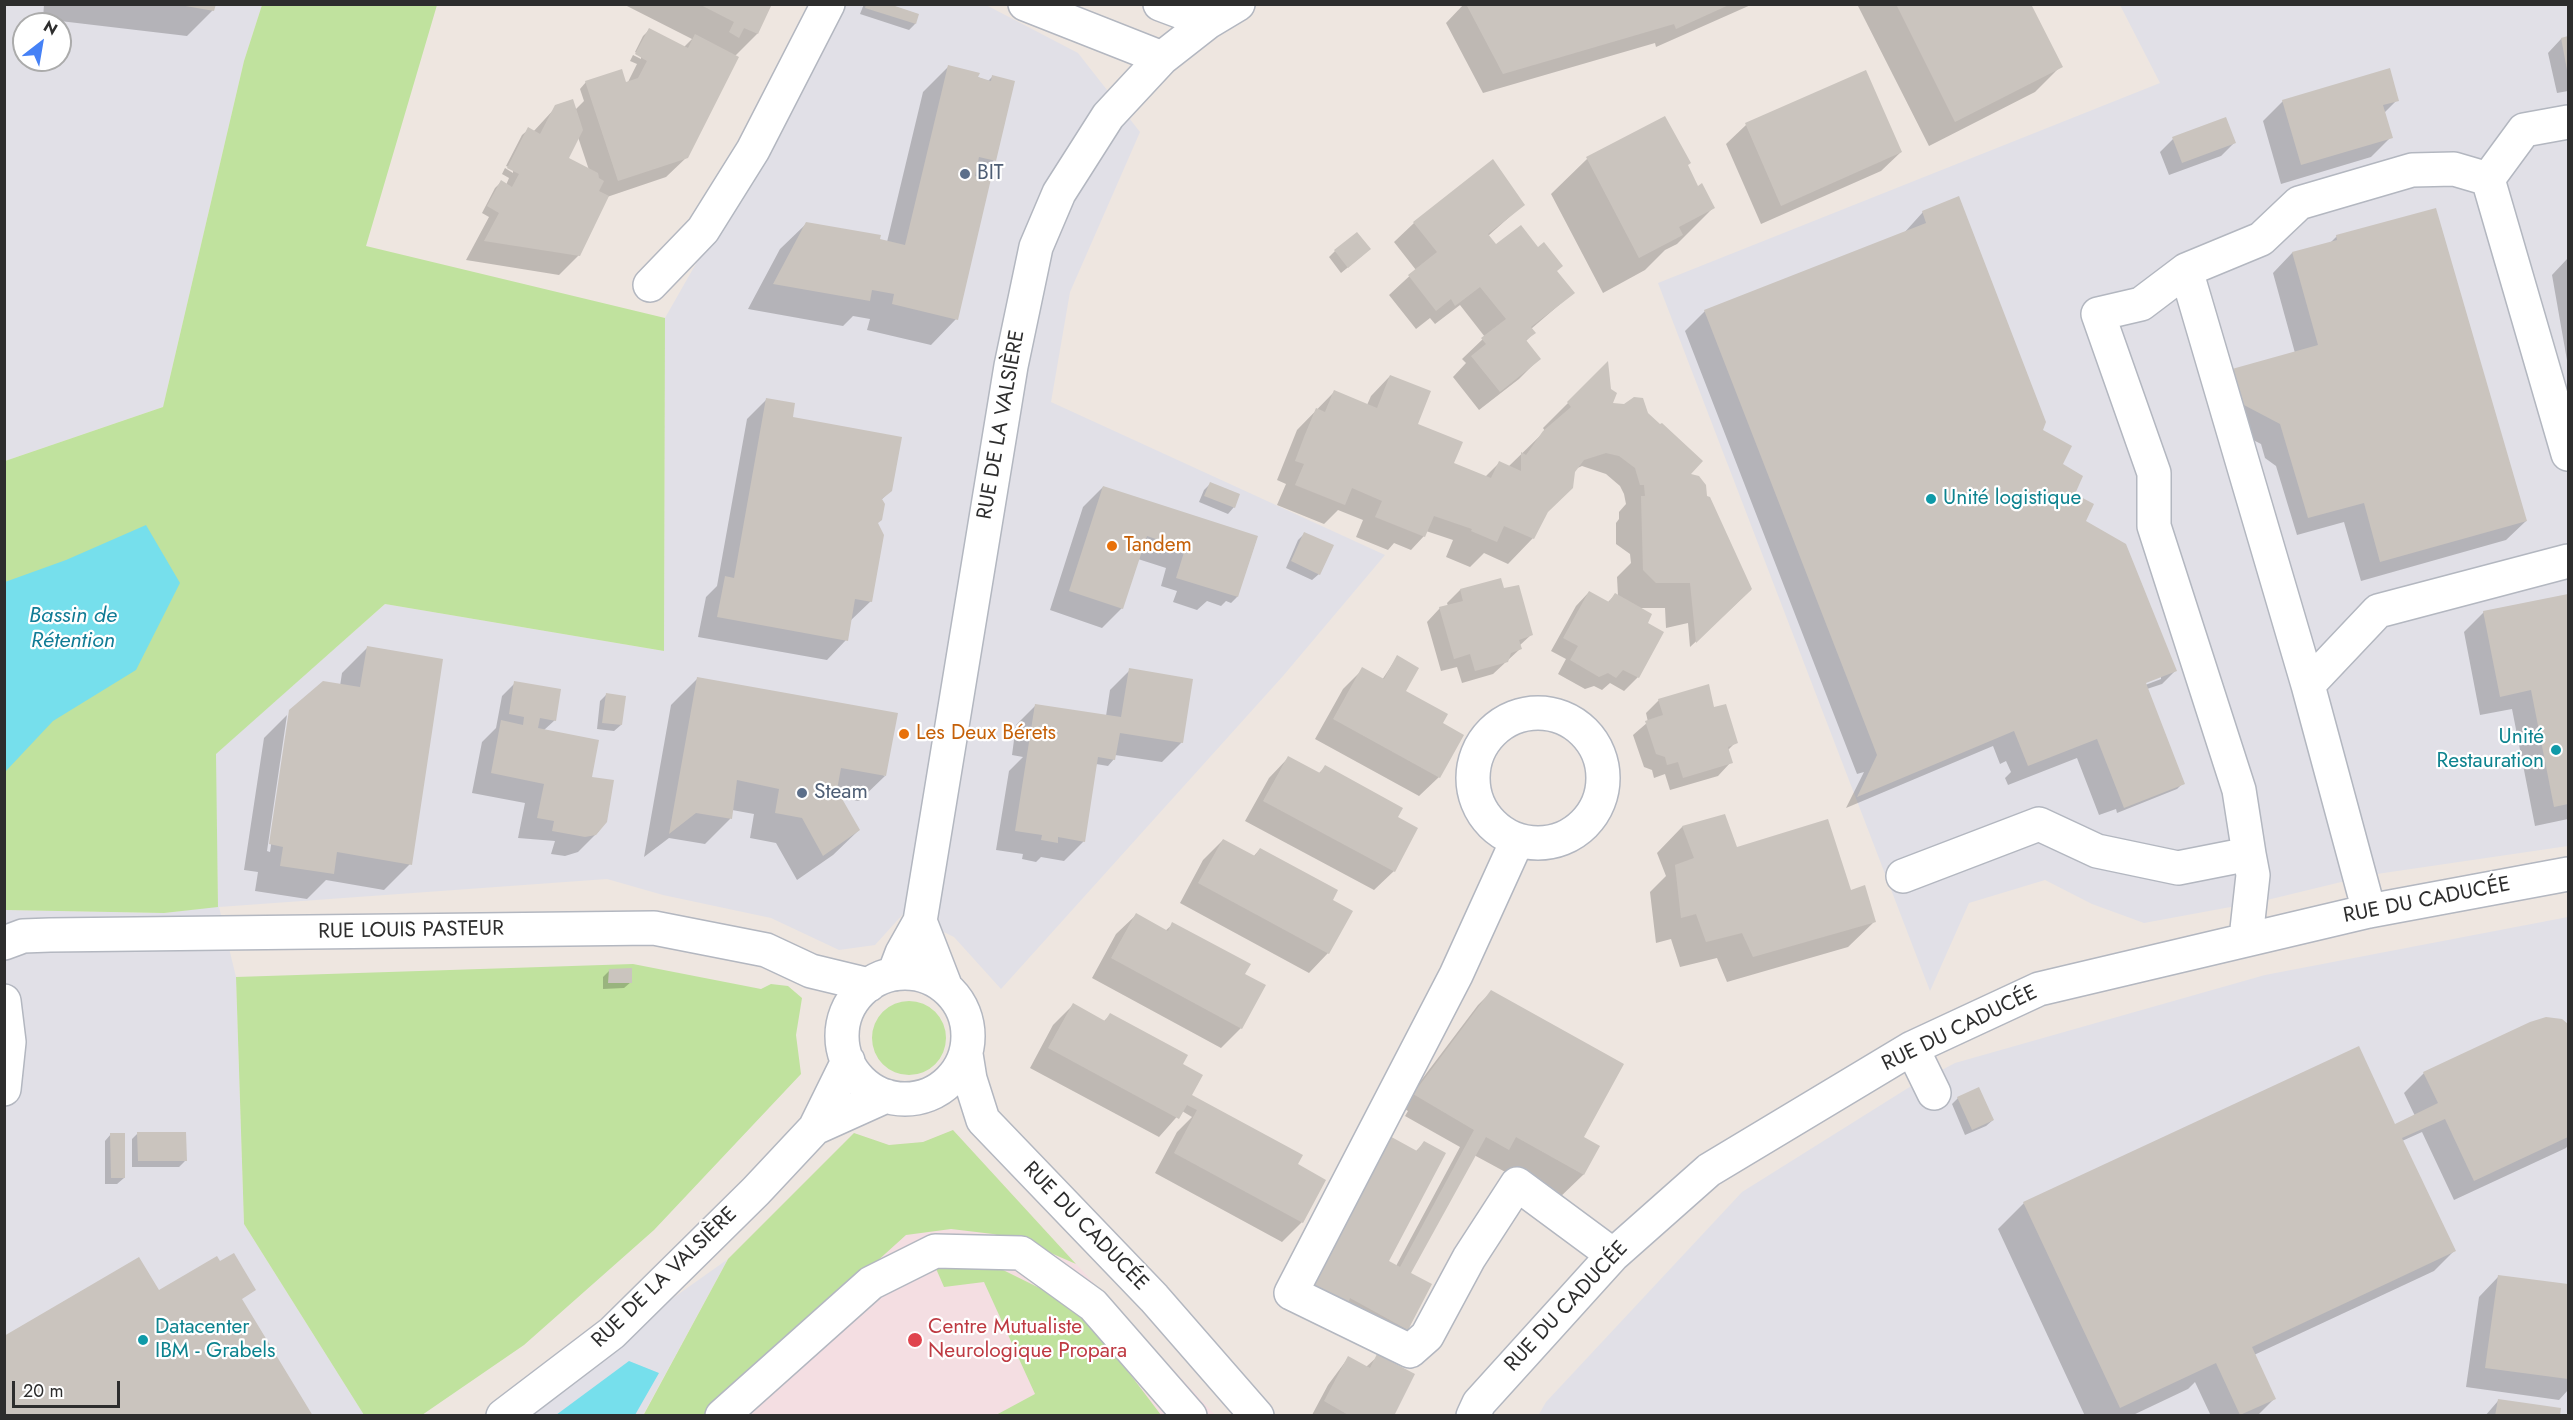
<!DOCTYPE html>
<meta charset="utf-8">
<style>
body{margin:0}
#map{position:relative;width:2573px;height:1420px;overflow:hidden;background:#eee6e0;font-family:Jost,sans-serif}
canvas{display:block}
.frame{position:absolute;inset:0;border:6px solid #2d2d2d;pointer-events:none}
.north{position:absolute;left:12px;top:12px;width:60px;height:60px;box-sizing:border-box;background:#fff;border:2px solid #ababab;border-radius:50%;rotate:31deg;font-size:16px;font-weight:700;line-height:24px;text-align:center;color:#2d2d2d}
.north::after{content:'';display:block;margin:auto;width:21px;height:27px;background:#4581f6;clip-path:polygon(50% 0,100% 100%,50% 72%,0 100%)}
.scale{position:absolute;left:12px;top:1381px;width:108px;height:27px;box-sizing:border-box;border:3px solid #2d2d2d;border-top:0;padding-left:8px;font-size:18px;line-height:21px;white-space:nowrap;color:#2d2d2d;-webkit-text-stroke:4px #fff;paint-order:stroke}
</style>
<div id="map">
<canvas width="2573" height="1420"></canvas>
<div class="frame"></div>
<div class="north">N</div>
<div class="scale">20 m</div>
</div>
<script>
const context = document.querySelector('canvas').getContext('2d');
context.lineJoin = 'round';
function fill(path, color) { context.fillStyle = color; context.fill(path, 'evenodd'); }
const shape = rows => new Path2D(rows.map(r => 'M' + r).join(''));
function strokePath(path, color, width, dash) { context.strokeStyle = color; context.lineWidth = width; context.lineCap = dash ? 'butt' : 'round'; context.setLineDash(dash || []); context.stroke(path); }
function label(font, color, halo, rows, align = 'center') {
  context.font = font + ' Jost,sans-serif'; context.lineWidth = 4.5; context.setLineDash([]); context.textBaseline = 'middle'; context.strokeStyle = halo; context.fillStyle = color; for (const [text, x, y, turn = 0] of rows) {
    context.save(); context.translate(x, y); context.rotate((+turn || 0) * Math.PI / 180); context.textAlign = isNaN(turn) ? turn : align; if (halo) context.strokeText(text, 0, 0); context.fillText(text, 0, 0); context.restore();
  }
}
const industrial = shape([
 [4,5,262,5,244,61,163,407,5,461],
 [24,24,60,24,60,60,24,60],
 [843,5,986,5,1078,53,1140,132,1070,292,1051,402,1385,555,1283,676,1001,989,954,937,904,913,875,945,839,950,771,918,663,895,607,879,219,907,236,977,244,1224,364,1415,5,1416,5,910,164,913,218,906,215,754,385,604,664,651,665,318],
 [2120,5,2568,5,2568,846,2370,875,2263,901,2144,923,2092,904,2045,880,1969,903,1930,991,1658,283,2160,83],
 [2568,917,2568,1415,1538,1416,1546,1402,1742,1192,1908,1088,1955,1063,2265,975],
 [728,1259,643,1415,508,1415]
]);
const medical = shape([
 [953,1130,1215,1415,643,1416,728,1259,854,1133,889,1145,923,1142]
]);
const green = shape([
 [262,5,437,5,366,246,665,318,664,651,385,604,216,754,218,907,164,913,5,910,5,461,163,407,244,61],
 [633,964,761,989,771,984,788,986,802,998,796,1035,801,1074,654,1230,524,1345,422,1415,364,1415,244,1224,236,977],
 '872 1038a37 37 0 1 1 74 0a37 37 0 1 1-74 0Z',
 [953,1130,1076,1264,1030,1244,993,1234,951,1229,906,1235,707,1415,643,1416,728,1259,854,1133,889,1145,923,1142],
 [934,1264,997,1267,1080,1308,1161,1415,996,1415,1035,1394,984,1282,944,1287]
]);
const water = shape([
 [146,525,180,583,136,670,53,721,5,772,5,582,66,560],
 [629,1361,659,1373,635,1415,556,1415]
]);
const shadow = shape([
 [44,4,214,4,213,10,187,36,43,19],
 [623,4,770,4,757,34,735,56,687,157,666,177,607,197,579,255,559,275,466,260,489,217,482,213,495,188,501,182,506,185,509,178,502,174,505,168,513,173,513,169,506,166,522,135,529,129,533,132,556,107,575,110,584,101,580,89,586,82,621,85,628,82,637,64,630,61,633,55,641,59,641,56,635,52,643,36,649,30,684,47,692,39],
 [578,137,589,170,567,158],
 [864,4,884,4,917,15,915,24,909,30,860,14],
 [1464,4,1753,4,1656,47,1655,43,1483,93,1446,23],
 [1857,4,2029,4,2061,66,2035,92,1929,146],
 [2568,38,2568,91,2557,93,2548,53,2561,39],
 [949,66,988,81,992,77,994,160,977,178,956,319,931,345,867,330,870,319,853,316,843,326,748,309,780,249,806,224,887,242,923,92],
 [1865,72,1901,152,1881,171,1761,224,1726,144,1746,125],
 [2397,100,2384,113,2391,137,2371,157,2281,184,2263,121,2283,101],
 [1665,118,1698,188,1713,208,1677,244,1665,250,1645,270,1603,293,1551,194,1587,159],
 [2173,139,2234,143,2221,156,2169,175,2160,152],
 [1523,205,1488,236,1496,246,1556,272,1573,293,1531,329,1534,333,1525,342,1539,359,1519,379,1479,410,1453,377,1466,363,1462,359,1485,337,1460,305,1435,324,1430,318,1416,329,1389,295,1416,270,1394,242,1414,223],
 [1923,212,2061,465,2084,522,2175,671,2162,684,2147,689,2183,783,2177,789,2117,813,2116,809,2099,815,2077,758,2008,785,2005,778,2011,772,2006,761,2000,764,1993,746,1846,808,1864,772,1857,774,1685,331,1705,311,1904,233],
 [2161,676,2161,679,2140,687,2139,684],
 [2337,236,2526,521,2506,540,2361,581,2344,522,2297,535,2276,466,2265,458,2261,444,2222,424,2295,353,2273,273,2292,253,2330,243],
 [1335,251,1363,255,1341,273,1329,257],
 [2568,258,2568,366,2552,275],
 [1607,364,1611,405,1647,414,1706,498,1751,590,1690,647,1688,623,1666,628,1665,608,1639,608,1646,624,1662,633,1638,677,1624,691,1610,683,1602,690,1594,686,1585,689,1558,674,1566,659,1551,651,1576,606,1589,592,1607,603,1615,595,1618,596,1617,577,1631,563,1630,554,1616,544,1616,523,1619,519,1619,512,1626,504,1624,494,1620,486,1606,474,1582,466,1573,470,1546,512,1533,538,1508,564,1484,553,1470,567,1446,557,1453,540,1426,531,1424,536,1411,550,1394,543,1388,550,1356,537,1363,520,1338,510,1324,524,1277,505,1286,484,1277,480,1297,430,1334,392,1367,405,1371,396,1390,376,1416,425,1452,464,1485,477,1499,463,1508,467,1545,431,1543,428],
 [767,399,891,490,881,500,876,524,871,601,849,622,846,640,827,660,698,637,706,597,717,586,747,419],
 [1210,484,1234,507,1228,514,1199,502,1204,490],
 [1103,487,1257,537,1237,597,1231,603,1226,601,1221,606,1207,601,1197,610,1173,602,1177,591,1161,586,1166,568,1138,559,1122,608,1102,628,1050,610,1083,507],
 [1304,534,1319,574,1312,580,1286,568,1298,540],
 [1500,580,1503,590,1532,634,1519,646,1520,649,1493,674,1462,683,1457,667,1441,671,1427,622,1440,608,1448,606,1447,603,1460,590],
 [2568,596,2568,819,2535,826,2512,709,2480,715,2464,632,2484,612],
 [367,648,410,864,384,890,326,880,307,899,255,891,258,872,244,870,264,738,287,715,267,851,270,852,290,713,340,686,342,673],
 [1397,657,1404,692,1441,724,1439,777,1419,796,1315,739,1343,689,1363,669,1382,680],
 [1130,670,1182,742,1162,762,1115,755,1114,759,1108,766,1096,764,1084,841,1064,861,1041,857,1036,862,1022,859,1023,854,996,850,1009,771,1023,757,1012,755,1016,725,1036,705,1106,716,1110,690],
 [697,679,885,776,859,801,840,798,859,830,833,855,797,880,776,843,750,838,754,814,732,810,730,819,705,844,669,838,644,857,671,705],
 [515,683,555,720,544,730,591,779,599,831,578,852,565,856,551,854,555,841,518,838,525,803,472,793,482,742,496,728,502,696],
 [606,695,621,725,614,731,597,729,600,701],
 [1659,700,1713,709,1736,742,1727,751,1731,762,1718,776,1670,790,1665,774,1654,778,1652,770,1644,767,1633,735,1648,722,1646,713],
 [1288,758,1318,774,1325,767,1396,818,1394,871,1374,890,1245,821,1269,778],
 [1724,815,1736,849,1850,892,1874,922,1848,947,1727,982,1717,958,1680,967,1671,939,1656,943,1650,892,1666,876,1657,853,1682,827],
 [1223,840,1253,857,1260,849,1330,900,1328,953,1309,973,1180,903,1203,860],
 [1136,915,1165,931,1173,924,1243,975,1241,1028,1221,1048,1092,978,1116,934],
 [609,971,631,982,624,988,603,989,603,977],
 [1491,992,1582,1138,1598,1147,1583,1175,1557,1200,1474,1155,1408,1273,1407,1329,1400,1335,1332,1318,1415,1152,1424,1143,1387,1261,1396,1266,1460,1147,1405,1116,1408,1111,1401,1107,1478,1005],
 [1073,1005,1103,1022,1110,1015,1181,1065,1190,1095,1296,1164,1302,1222,1282,1242,1155,1173,1177,1132,1192,1117,1182,1111,1159,1137,1030,1068,1053,1025],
 [2562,1020,2568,1026,2568,1145,2566,1148,2454,1200,2422,1132,2402,1141,2454,1251,2434,1271,2254,1355,2274,1399,2257,1416,2211,1416,2195,1382,2188,1389,2131,1416,2085,1416,1998,1229,2024,1203,2395,1126,2415,1116,2404,1093,2424,1073],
 [1958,1098,1993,1120,1986,1126,1965,1135,1952,1104],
 [138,1133,185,1161,179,1167,132,1167,132,1139],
 [111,1134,124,1178,117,1184,105,1184,105,1141],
 [2498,1277,2568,1286,2568,1390,2559,1400,2466,1387,2479,1297],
 [1378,1356,1392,1416,1312,1415,1328,1385,1348,1358,1366,1367],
 [2498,1401,2558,1416,2485,1416]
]);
const building = shape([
 [174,4,216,4,214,11],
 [699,4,772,4,758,34,744,28,739,38,729,32,734,22],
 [866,4,889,4,919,14,916,24,865,8],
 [1466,4,1731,4,1676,29,1674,24,1503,74],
 [1896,4,2031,4,2063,67,1955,122],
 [649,28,688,48,695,34,739,57,688,158,618,181,585,81,622,69,626,82,638,78,647,61,635,54],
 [2568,36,2568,70,2567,70,2561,38],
 [948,65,980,73,978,77,991,81,992,75,1015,81,996,161,979,157,975,176,991,179,958,320,892,304,894,294,872,290,870,301,773,284,806,222,881,235,880,239,905,245],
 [2390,68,2399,101,2383,105,2393,138,2301,165,2282,100],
 [1866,70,1902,152,1781,206,1745,123],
 [573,99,583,130,569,158,598,173,599,178,604,181,599,191,609,196,580,256,484,241,499,213,487,206,501,180,512,187,519,174,507,168,528,127,540,134,555,105],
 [1665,116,1691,163,1688,165,1698,186,1702,183,1715,208,1679,227,1683,235,1639,258,1586,157],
 [2226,117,2236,143,2182,163,2172,137],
 [1493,159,1525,205,1488,234,1496,244,1521,225,1538,247,1544,242,1563,266,1557,271,1575,293,1531,327,1536,333,1526,340,1541,359,1500,392,1471,356,1486,344,1481,338,1506,319,1480,287,1455,306,1451,299,1436,311,1408,275,1437,252,1413,222],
 [1959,196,2046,422,2043,430,2072,446,2063,464,2083,476,2075,494,2094,504,2086,521,2126,544,2177,671,2146,683,2185,784,2124,808,2097,739,2028,766,2014,731,1857,797,1877,755,1704,310,1926,223,1922,211],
 [2436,208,2527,521,2380,562,2364,503,2308,518,2280,424,2242,404,2232,369,2318,345,2292,252,2337,240,2336,235],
 [1357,232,1371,249,1348,268,1334,250],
 [1608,361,1611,389,1617,393,1613,403,1624,404,1634,397,1643,398,1648,413,1660,424,1662,423,1703,461,1691,474,1699,476,1706,485,1707,496,1710,497,1752,589,1696,643,1690,583,1656,583,1643,570,1641,496,1645,496,1644,485,1640,485,1635,468,1619,456,1606,453,1584,460,1575,472,1573,488,1548,512,1534,539,1504,526,1497,542,1471,531,1472,529,1434,516,1425,537,1375,517,1382,501,1352,488,1345,505,1295,485,1304,464,1295,461,1304,437,1316,408,1325,412,1334,390,1377,408,1390,375,1431,391,1418,424,1463,442,1454,463,1491,478,1499,461,1521,471,1521,452,1526,455,1543,431,1571,407,1567,402],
 [766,398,795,403,793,417,902,437,892,491,882,499,885,504,882,520,878,523,884,535,872,602,855,599,848,641,717,617,725,576,734,578],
 [1210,482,1240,494,1235,508,1204,496],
 [1103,486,1258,536,1238,597,1176,578,1185,549,1147,536,1123,609,1069,591],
 [1304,532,1334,545,1320,575,1291,561],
 [1501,578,1504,588,1519,585,1533,635,1519,640,1522,649,1511,653,1508,662,1475,671,1470,654,1454,659,1439,607,1463,601,1460,589],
 [1589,591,1609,602,1615,593,1652,614,1648,623,1664,632,1639,678,1623,670,1616,678,1608,673,1599,677,1570,660,1578,646,1563,638],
 [2568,594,2568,804,2554,807,2531,690,2500,697,2483,611],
 [367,646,443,659,412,865,337,852,334,874,280,866,283,847,269,844,289,710,323,681,360,687],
 [1397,655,1419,668,1406,691,1448,714,1443,723,1464,735,1440,778,1333,719,1362,667,1384,679],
 [1129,668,1193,679,1183,743,1120,733,1115,760,1098,757,1085,842,1058,837,1058,843,1041,840,1042,835,1015,831,1035,704,1121,717],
 [697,677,898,713,886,776,841,768,837,790,860,830,823,856,802,818,775,813,779,789,737,780,732,819,696,813,669,834],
 [514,681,561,689,556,721,540,718,538,728,599,740,592,777,614,780,607,822,596,835,585,837,552,831,554,821,537,818,544,784,491,773,501,720,523,725,524,717,509,714],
 [1709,684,1714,707,1726,704,1738,743,1728,747,1733,763,1683,778,1678,762,1667,765,1665,757,1656,754,1645,721,1663,715,1658,699],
 [606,693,626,696,622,725,602,723],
 [1288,756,1320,773,1325,765,1403,808,1398,817,1418,828,1395,872,1263,801],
 [1725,814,1737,847,1828,819,1851,890,1865,885,1876,922,1753,957,1742,933,1706,942,1696,914,1681,918,1675,865,1694,858,1682,826],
 [1223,839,1255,856,1260,848,1338,890,1333,900,1353,911,1329,954,1198,883],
 [1136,913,1168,931,1172,922,1251,964,1245,974,1266,985,1242,1029,1111,958],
 [632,968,632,983,608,983,609,969],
 [1491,990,1624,1064,1584,1137,1600,1146,1584,1175,1516,1137,1509,1150,1486,1137,1411,1273,1432,1284,1408,1330,1350,1298,1347,1306,1305,1283,1386,1134,1417,1151,1424,1141,1446,1153,1389,1261,1400,1267,1474,1130,1413,1094],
 [1073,1003,1105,1021,1110,1013,1188,1055,1183,1064,1203,1075,1192,1095,1303,1155,1298,1164,1326,1180,1303,1223,1174,1153,1197,1110,1187,1105,1179,1119,1048,1048],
 [2546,1017,2562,1019,2568,1024,2568,1137,2474,1181,2445,1119,2402,1138,2456,1251,2252,1347,2276,1399,2240,1415,2216,1363,2120,1408,2023,1202,2359,1046,2395,1124,2438,1103,2423,1072,2530,1022],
 [1979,1087,1994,1120,1972,1130,1957,1097],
 [137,1132,186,1132,187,1161,138,1161],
 [110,1133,125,1133,125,1178,111,1178],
 [234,1253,256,1290,242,1299,313,1416,4,1416,4,1336,139,1257,159,1290,217,1256,220,1261],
 [2498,1275,2568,1284,2568,1379,2485,1368],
 [1377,1354,1415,1374,1394,1416,1350,1416,1324,1401,1348,1356,1370,1368],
 [2498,1399,2561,1408,2560,1416,2495,1416]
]);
const minor = shape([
 [1025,4,1162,58],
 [1160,4,1208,22],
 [2488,179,2524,130,2568,122],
 [2186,270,2308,685],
 [650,285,703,230,753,150,828,4],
 '1473 778a65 65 0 1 1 130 0a65 65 0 1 1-130 0Z',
 [1517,841,1456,975,1291,1293,1410,1351,1427,1336,1469,1258,1517,1184,1613,1255],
 [2249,854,2239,790,2154,526,2154,473,2098,314,2141,304,2186,270,2261,239,2299,203,2412,170,2454,169,2488,179,2568,454],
 [1903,876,2039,824,2097,851,2178,868,2249,854,2253,875,2246,938],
 [2369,911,2308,685,2378,611,2568,561],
 [920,921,946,988],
 [4,943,23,936,50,935,654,928,766,950,811,971,869,985],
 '842 1036a63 63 0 1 1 126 0a63 63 0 1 1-126 0Z',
 [894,974,902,953,920,921,1011,366,1036,247,1059,193,1108,116,1162,58,1208,22,1238,4],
 [4,1001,9,1042,4,1089],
 [1912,1048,1934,1093],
 [966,1054,970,1079,983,1120,1154,1298,1257,1416],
 [815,1128,886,1096],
 [503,1416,612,1333,756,1191,815,1128,848,1061],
 [722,1416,871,1283,935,1251,1021,1253,1093,1305,1190,1416],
 [1473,1416,1479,1403,1613,1255,1709,1170,1912,1048,2039,989,2369,911,2568,874]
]);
const markers = [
 [965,174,6,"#5c6f8a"],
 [1931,499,6,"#0f9aa8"],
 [1112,546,6,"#e8710a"],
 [904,734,6,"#e8710a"],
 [2556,750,6,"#0f9aa8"],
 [802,793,6,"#5c6f8a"],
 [143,1340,6,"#0f9aa8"],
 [915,1340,8,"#e0444e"]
];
const serviceNames = [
 ["BIT",977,174],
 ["Steam",814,793]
];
const streetNames = [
 ["RUE DE LA VALSIÈRE",1002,425,-80],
 ["RUE DU CADUCÉE",2427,901,-11],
 ["RUE LOUIS PASTEUR",411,931,-1],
 ["RUE DU CADUCÉE",1960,1029,-26],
 ["RUE DU CADUCÉE",1085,1227,46],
 ["RUE DE LA VALSIÈRE",665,1278,-44],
 ["RUE DU CADUCÉE",1567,1307,-47]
];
const cultureNames = [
 ["Unité logistique",1943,499],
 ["Unité",2544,738,"right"],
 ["Restauration",2544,762,"right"],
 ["Datacenter",155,1328],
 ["IBM - Grabels",155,1352]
];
const foodNames = [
 ["Tandem",1124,546],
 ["Les Deux Bérets",916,734]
];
const healthNames = [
 ["Centre Mutualiste",928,1328],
 ["Neurologique Propara",928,1352]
];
const waterNames = [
 ["Bassin de",73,617],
 ["Rétention",73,642]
];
fill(industrial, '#e1e0e7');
fill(medical, '#f4dee2');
fill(green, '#c0e29e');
fill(water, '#76dfec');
fill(shadow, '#0003');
fill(building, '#cac4be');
strokePath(minor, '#b3b7c0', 36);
strokePath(minor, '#fff', 33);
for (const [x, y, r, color] of markers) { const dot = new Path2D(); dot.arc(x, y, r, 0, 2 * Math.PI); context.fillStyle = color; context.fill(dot); strokePath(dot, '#fff', 2); }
label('21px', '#4e5e75', '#fff', serviceNames, 'left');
label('21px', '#2d2d2d', '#fff', streetNames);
label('21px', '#0d838f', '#fff', cultureNames, 'left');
label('21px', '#c56008', '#fff', foodNames, 'left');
label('21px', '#be3a42', '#fff', healthNames, 'left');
label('italic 22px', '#117c96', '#fff', waterNames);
</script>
